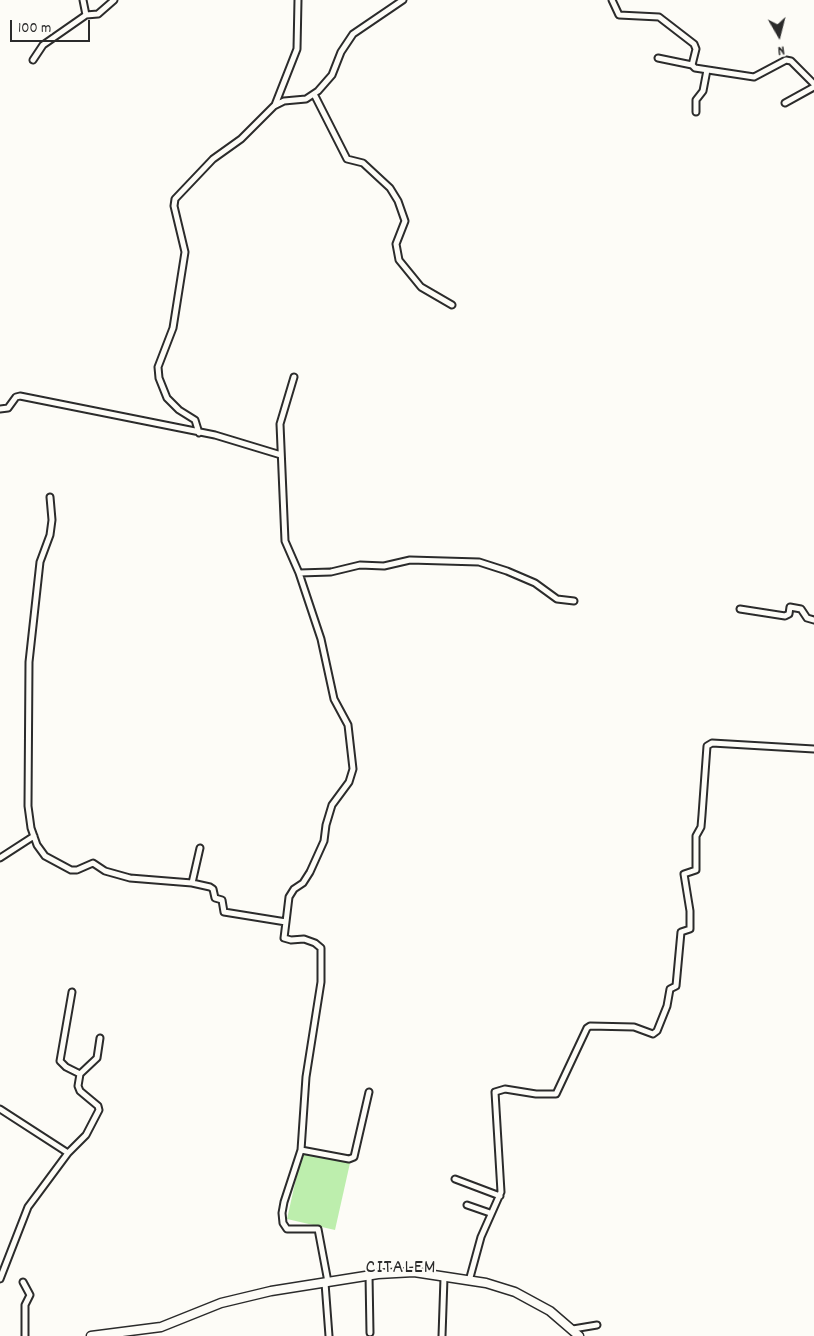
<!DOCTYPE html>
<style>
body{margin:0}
#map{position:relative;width:814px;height:1336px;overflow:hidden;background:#fdfcf7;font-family:Dekko,sans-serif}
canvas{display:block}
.north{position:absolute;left:754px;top:10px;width:50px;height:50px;-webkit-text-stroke:4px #fdfcf7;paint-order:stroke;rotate:172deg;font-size:14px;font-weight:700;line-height:20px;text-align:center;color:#2b2b2b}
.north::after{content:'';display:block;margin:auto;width:18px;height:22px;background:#2b2b2b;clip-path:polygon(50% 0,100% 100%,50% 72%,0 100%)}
.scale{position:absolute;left:10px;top:20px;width:80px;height:22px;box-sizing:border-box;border:2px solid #2b2b2b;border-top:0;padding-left:6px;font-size:15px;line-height:18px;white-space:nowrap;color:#2b2b2b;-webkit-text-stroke:4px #fdfcf7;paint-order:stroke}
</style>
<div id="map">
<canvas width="814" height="1336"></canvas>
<div class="north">N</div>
<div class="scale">100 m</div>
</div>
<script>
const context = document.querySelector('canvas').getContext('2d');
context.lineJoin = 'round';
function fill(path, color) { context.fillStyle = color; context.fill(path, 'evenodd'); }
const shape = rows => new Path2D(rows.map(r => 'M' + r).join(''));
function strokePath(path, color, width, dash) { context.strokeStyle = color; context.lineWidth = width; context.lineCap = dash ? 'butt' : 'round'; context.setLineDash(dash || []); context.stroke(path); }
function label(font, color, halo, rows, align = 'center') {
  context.font = font + ' Dekko,sans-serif'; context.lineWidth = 4; context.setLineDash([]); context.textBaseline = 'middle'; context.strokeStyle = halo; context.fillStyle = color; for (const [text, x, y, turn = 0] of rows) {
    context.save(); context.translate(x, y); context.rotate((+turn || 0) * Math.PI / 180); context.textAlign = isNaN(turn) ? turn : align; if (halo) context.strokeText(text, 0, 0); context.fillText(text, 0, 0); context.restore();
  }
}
const green = shape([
 [302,1152,350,1163,335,1230,287,1219]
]);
const minor = shape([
 [83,0,86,15],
 [612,0,619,15,659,17,694,44,696,49,692,65,695,68,754,77,786,60,791,61,814,84],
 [658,58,692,65],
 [33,60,43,45,86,15,98,14,114,0],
 [314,94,347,159,363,163,390,188,398,201,405,221,396,244,399,260,421,287,452,305],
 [785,103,814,87],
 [275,105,297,49,298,0],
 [696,112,696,100,703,91,707,70],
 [0,409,8,408,16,397,20,396,215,435,281,455],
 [199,433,195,420,179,410,167,398,159,378,158,367,173,328,185,252,174,206,175,199,213,159,241,139,274,106,284,101,306,99,318,91,332,75,341,52,353,34,403,0],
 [50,497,52,520,50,535,40,562,29,662,28,806,31,828,37,845,45,856,71,870,77,870,93,863,105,871,130,878,192,883,210,887,213,889,215,898,222,900,224,912,286,922,284,938,291,940,304,939,315,943,321,948,321,982,306,1077,301,1150,284,1202,282,1213,283,1223,287,1229,318,1229,328,1282],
 [299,573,331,572,360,565,384,566,410,560,479,562,507,571,535,583,557,599,574,601],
 [740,609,785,616,789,614,790,607,801,609,807,618,814,620],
 [0,858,34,836],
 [192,883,200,848],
 [286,922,289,897,294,889,303,883,310,872,324,841,326,825,332,805,349,782,353,769,348,725,334,699,321,639,299,573,285,541,280,424,294,377],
 [72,992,60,1061,66,1067,80,1074],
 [0,1109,68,1153],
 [301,1150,349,1159,354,1157,369,1092],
 [455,1179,500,1196],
 [467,1205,490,1213],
 [369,1275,370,1333],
 [0,1279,28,1207,68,1153,86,1135,99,1110,98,1106,80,1091,78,1086,80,1074,97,1058,100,1038],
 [469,1281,481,1237,501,1192,495,1092,505,1089,536,1094,556,1094,587,1028,590,1026,634,1027,653,1034,657,1031,667,1006,670,989,676,986,681,932,690,929,690,911,684,874,696,870,696,836,701,827,702,815,707,746,712,743,814,749],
 [23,1282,30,1295,25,1305,25,1336],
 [325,1283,329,1336],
 [573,1329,597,1325],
 [442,1336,444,1278]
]);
const secondary = shape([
 [91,1336,161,1327,221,1303,271,1291,378,1274,414,1272,486,1283,515,1292,550,1311,579,1336]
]);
const quarterNames = [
 ["CITALEM",401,1269]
];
fill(green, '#bdeead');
strokePath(minor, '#2b2b2b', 9);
strokePath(secondary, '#2b2b2b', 11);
strokePath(minor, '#fdfcf7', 5);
strokePath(secondary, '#fdfcf7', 8);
context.letterSpacing = '1px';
label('20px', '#2b2b2b', '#fdfcf7', quarterNames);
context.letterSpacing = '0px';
</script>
